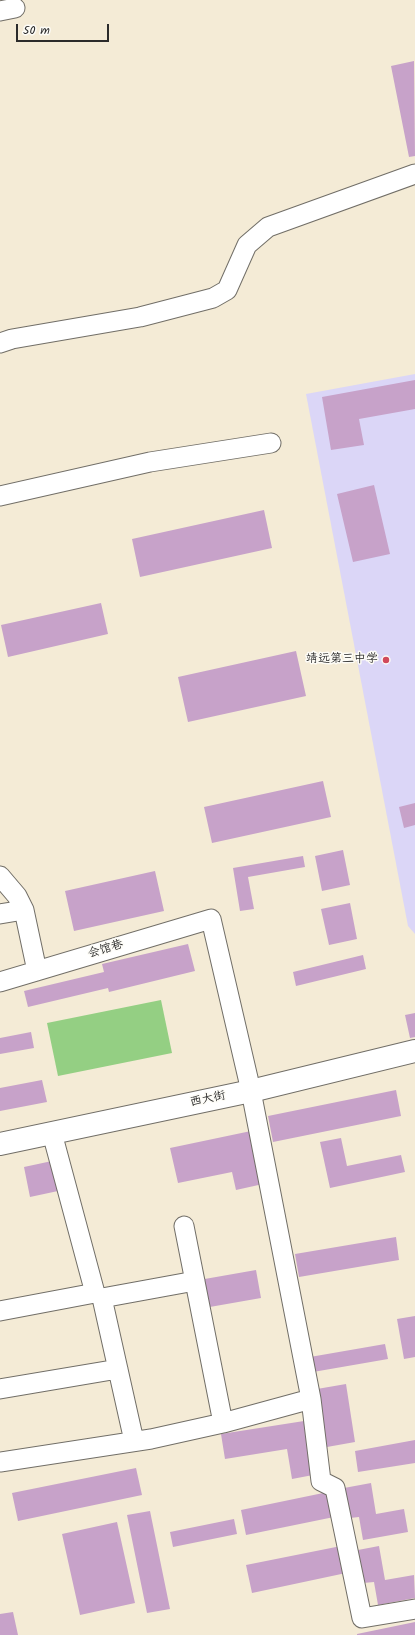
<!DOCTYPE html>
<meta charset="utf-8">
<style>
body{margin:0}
#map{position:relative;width:415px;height:1635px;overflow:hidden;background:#f4ebd6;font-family:Kalam,sans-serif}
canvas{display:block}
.scale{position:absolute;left:16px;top:24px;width:93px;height:18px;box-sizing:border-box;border:2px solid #2b2b2b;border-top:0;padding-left:5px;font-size:12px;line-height:14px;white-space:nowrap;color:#2b2b2b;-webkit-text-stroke:3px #fdfcf7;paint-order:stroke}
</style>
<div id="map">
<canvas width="415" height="1635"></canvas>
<div class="scale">50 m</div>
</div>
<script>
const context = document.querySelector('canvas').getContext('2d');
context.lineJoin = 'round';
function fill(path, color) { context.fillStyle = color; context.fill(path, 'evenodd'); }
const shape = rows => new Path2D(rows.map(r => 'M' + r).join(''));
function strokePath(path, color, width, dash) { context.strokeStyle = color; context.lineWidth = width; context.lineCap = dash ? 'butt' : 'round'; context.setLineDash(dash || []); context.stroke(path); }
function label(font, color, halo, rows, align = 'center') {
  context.font = font + ' Kalam,"LXGW WenKai TC",sans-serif'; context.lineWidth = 3; context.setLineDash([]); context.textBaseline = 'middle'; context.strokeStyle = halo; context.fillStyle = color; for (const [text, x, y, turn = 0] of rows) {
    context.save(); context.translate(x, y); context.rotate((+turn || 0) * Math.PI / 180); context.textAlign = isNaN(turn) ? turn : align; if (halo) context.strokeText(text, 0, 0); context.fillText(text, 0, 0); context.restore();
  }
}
const built = shape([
 [415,374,415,934,408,926,306,394]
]);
const green = shape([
 [161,1000,172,1053,58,1076,47,1023]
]);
const building = shape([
 [414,61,415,156,409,157,391,66],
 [415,380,415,409,359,419,364,445,331,450,322,397],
 [374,485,390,554,353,562,337,494],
 [264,510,272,548,140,577,132,539],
 [101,603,108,634,8,657,1,625],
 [296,651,306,696,188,722,178,677],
 [323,781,331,817,212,843,204,807],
 [415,803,415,825,404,828,399,807],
 [343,850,350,885,322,891,315,856],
 [303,856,305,867,248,877,254,909,240,911,233,868],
 [155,871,164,911,74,931,65,891],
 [350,903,357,939,329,945,321,909],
 [188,944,195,971,109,992,108,988,28,1007,24,991,104,972,102,964],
 [363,955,366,969,296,986,293,972],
 [415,1013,415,1037,410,1038,405,1015],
 [31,1032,34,1048,0,1054,0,1038],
 [42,1080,47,1102,0,1111,0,1088],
 [396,1090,401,1116,273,1142,268,1116],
 [251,1131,263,1184,236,1190,232,1172,178,1183,170,1148],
 [341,1138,347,1166,401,1155,405,1172,330,1188,320,1142],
 [52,1161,58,1191,30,1197,24,1167],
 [396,1237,399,1260,299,1277,295,1254],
 [256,1270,261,1298,204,1308,199,1280],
 [415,1316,415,1357,404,1359,397,1319],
 [385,1344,388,1359,313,1372,310,1357],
 [346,1384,355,1442,327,1447,317,1389],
 [304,1421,313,1475,292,1479,287,1449,225,1459,221,1434],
 [415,1440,415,1463,358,1472,355,1451],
 [136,1468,142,1495,18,1521,12,1493],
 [371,1483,376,1514,404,1509,408,1532,363,1540,359,1517,350,1518,344,1488],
 [328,1492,334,1517,246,1535,241,1510],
 [150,1511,170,1609,147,1613,127,1515],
 [234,1519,237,1534,173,1547,170,1532],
 [117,1522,135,1603,80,1615,62,1534],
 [341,1546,346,1573,252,1593,246,1565],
 [379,1546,385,1580,414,1575,415,1598,378,1605,374,1582,363,1583,358,1550],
 [13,1612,18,1635,0,1635,0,1614],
 [415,1622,415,1635,357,1635,357,1634]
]);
const minor = shape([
 [0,11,15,8],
 [0,343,12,339,140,317,213,298,227,290,247,245,268,227,415,174],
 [0,496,150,462,271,443],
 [0,876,17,896,24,910,37,971],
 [0,914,24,910],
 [0,982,211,919,251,1091,311,1399,223,1423,151,1439,0,1462],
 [184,1226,223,1423],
 [0,1311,95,1293,52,1133],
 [0,1389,118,1369],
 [311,1399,321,1481,335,1488,362,1618,415,1609],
 [134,1441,102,1298,195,1281]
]);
const major = shape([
 [0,1144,251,1091,415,1051]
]);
const markers = [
 [386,660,4,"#d1495b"]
];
const poiNames = [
 ["靖远第三中学",378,660]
];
const streetNames = [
 ["会馆巷",106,950,-17],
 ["西大街",208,1100,-12]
];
fill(built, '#dbd6f7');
fill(green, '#94cf83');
fill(building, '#c7a2c9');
strokePath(minor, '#716e67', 21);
strokePath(major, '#716e67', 24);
strokePath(minor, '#fff', 19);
strokePath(major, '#fff', 22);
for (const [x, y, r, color] of markers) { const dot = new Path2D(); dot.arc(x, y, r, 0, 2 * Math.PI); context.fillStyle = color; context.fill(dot); strokePath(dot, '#fdfcf7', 1.5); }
label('12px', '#2b2b2b', '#fdfcf7', poiNames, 'right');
label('12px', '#2b2b2b', '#fdfcf7', streetNames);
</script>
